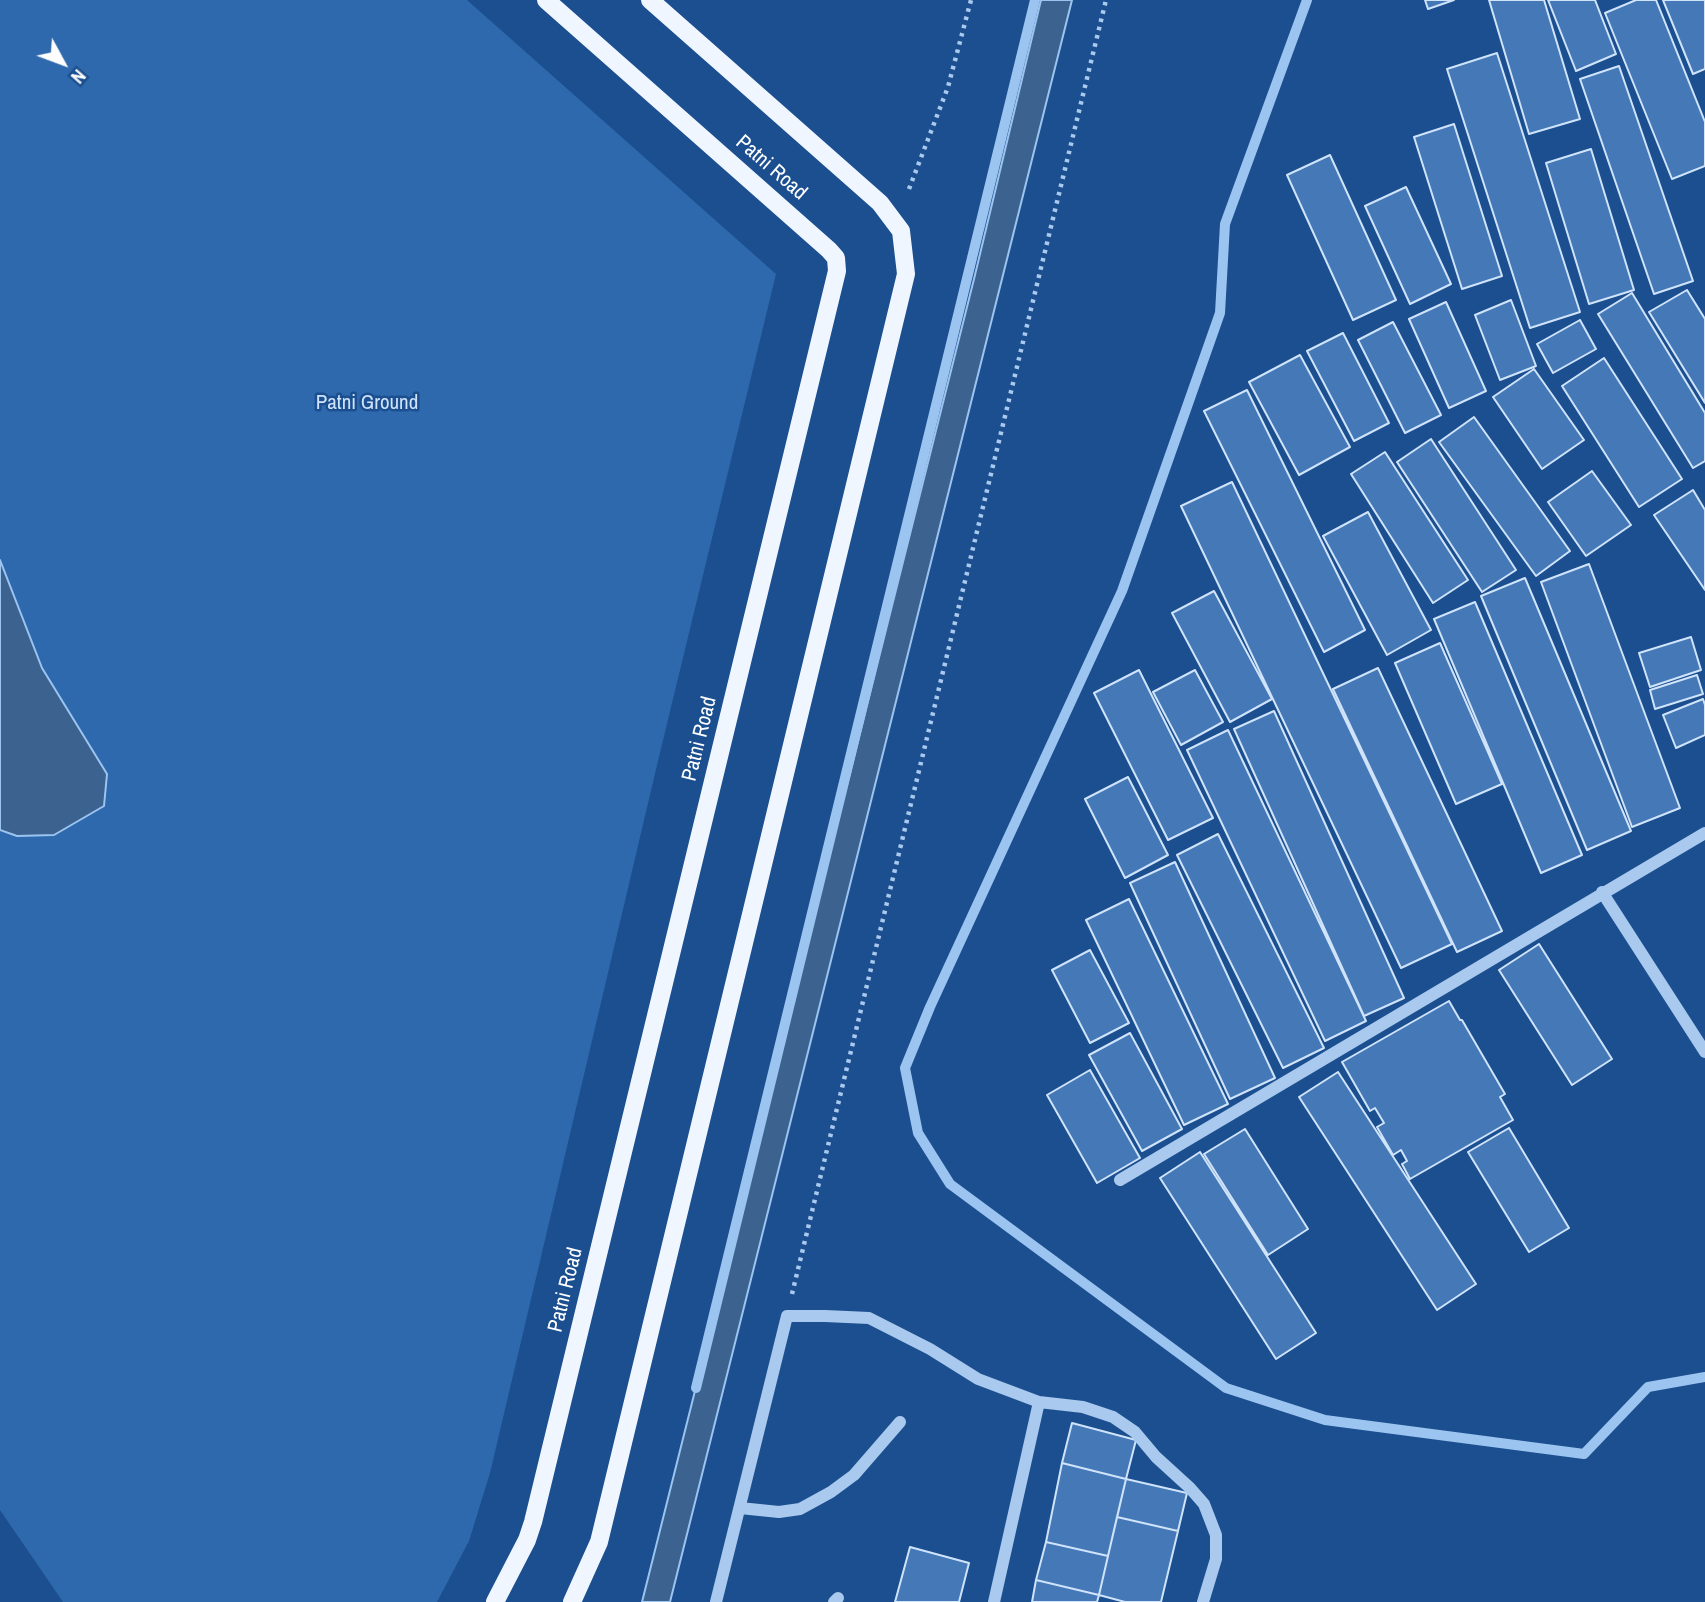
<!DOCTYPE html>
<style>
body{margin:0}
#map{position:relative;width:1705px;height:1602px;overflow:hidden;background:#1b4f8f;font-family:"Archivo Narrow",sans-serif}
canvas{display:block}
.north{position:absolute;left:28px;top:28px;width:70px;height:70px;-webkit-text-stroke:5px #1b4f8f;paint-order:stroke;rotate:131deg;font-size:19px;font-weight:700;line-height:28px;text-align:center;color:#fff}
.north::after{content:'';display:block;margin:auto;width:24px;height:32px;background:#fff;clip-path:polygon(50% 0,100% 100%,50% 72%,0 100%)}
</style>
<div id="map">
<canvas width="1705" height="1602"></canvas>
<div class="north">N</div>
</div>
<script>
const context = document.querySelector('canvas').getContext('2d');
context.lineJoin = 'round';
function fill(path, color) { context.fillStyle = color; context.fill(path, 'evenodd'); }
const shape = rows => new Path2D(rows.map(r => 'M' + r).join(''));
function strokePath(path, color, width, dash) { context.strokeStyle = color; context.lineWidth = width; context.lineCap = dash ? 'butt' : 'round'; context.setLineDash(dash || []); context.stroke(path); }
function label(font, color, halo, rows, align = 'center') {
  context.font = font + ' "Archivo Narrow",sans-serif'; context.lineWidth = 5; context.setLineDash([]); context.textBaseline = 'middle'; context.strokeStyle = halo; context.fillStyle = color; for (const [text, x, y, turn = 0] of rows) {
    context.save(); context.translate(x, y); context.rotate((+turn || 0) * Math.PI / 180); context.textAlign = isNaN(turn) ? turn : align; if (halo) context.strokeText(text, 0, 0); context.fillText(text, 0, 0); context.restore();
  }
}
const green = shape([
 [0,0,467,0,776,274,658,761,490,1473,469,1541,437,1602,63,1602,0,1510]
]);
const water = shape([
 [1041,0,1072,0,670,1602,642,1602,974,279,1041,0],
 [0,560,42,668,107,774,104,806,54,835,17,836,0,830,0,560]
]);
const stream = shape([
 [1307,0,1225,224,1220,313,1122,591,930,1007,905,1068,918,1133,950,1184,1226,1388,1325,1420,1584,1454,1648,1387,1705,1377],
 [696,1388,1035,0]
]);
const building = shape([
 [1425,0,1454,0,1428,9,1425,0],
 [1489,0,1544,0,1580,119,1529,134,1489,0],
 [1548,0,1595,0,1616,54,1576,71,1548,0],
 [1636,0,1656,0,1705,122,1705,166,1672,179,1605,13,1636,0],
 [1663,0,1705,0,1705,69,1693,74,1663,0],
 [1497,53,1580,312,1530,328,1447,69,1497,53],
 [1619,66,1693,281,1654,294,1580,79,1619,66],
 [1454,124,1502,276,1462,289,1414,137,1454,124],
 [1591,149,1634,290,1589,304,1546,163,1591,149],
 [1330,155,1396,300,1353,320,1287,175,1330,155],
 [1406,187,1451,284,1410,304,1365,206,1406,187],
 [1687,290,1705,319,1705,403,1649,312,1687,290],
 [1632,293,1705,413,1705,461,1693,468,1598,314,1632,293],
 [1511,300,1536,366,1500,380,1475,315,1511,300],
 [1446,302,1486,391,1449,408,1409,319,1446,302],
 [1580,320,1596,349,1553,373,1537,344,1580,320],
 [1393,322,1441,415,1405,433,1358,340,1393,322],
 [1343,333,1389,423,1354,441,1307,351,1343,333],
 [1300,355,1350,447,1299,475,1249,382,1300,355],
 [1604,358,1682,479,1639,507,1562,386,1604,358],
 [1534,369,1584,440,1542,469,1493,397,1534,369],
 [1247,390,1365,630,1324,652,1204,411,1247,390],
 [1474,417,1570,551,1536,576,1439,442,1474,417],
 [1431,439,1516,570,1482,592,1397,462,1431,439],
 [1385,452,1468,580,1433,603,1351,474,1385,452],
 [1592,471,1631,525,1586,556,1548,502,1592,471],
 [1232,482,1452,944,1401,968,1181,506,1232,482],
 [1693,490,1705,510,1705,590,1654,515,1693,490],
 [1368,512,1431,630,1387,655,1323,536,1368,512],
 [1589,564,1680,808,1632,827,1541,582,1589,564],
 [1525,578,1631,831,1587,850,1481,596,1525,578],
 [1214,591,1272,699,1230,722,1172,613,1214,591],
 [1475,602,1582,855,1541,873,1434,619,1475,602],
 [1691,637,1701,670,1650,687,1639,653,1691,637],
 [1440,643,1502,784,1456,804,1395,663,1440,643],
 [1378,668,1502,931,1457,952,1333,689,1378,668],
 [1139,670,1213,818,1168,840,1094,693,1139,670],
 [1195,670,1223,722,1181,745,1153,692,1195,670],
 [1697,675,1703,694,1655,709,1650,690,1697,675],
 [1703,699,1705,705,1705,735,1676,748,1663,715,1703,699],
 [1274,711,1404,998,1364,1016,1234,729,1274,711],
 [1228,730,1366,1021,1325,1041,1187,750,1228,730],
 [1128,777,1168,855,1125,878,1085,799,1128,777],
 [1218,834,1324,1048,1283,1068,1177,855,1218,834],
 [1175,862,1275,1078,1230,1099,1130,883,1175,862],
 [1129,899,1228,1104,1184,1125,1086,920,1129,899],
 [1539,944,1612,1059,1572,1085,1499,970,1539,944],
 [1090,950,1129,1023,1090,1043,1052,970,1090,950],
 [1449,1001,1460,1020,1462,1020,1505,1094,1500,1097,1513,1120,1410,1179,1402,1164,1407,1161,1401,1150,1393,1155,1377,1127,1384,1123,1375,1108,1370,1111,1342,1062,1449,1001],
 [1130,1033,1182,1129,1142,1151,1089,1055,1130,1033],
 [1090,1070,1140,1158,1097,1183,1047,1095,1090,1070],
 [1338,1072,1476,1284,1437,1310,1299,1097,1338,1072],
 [1509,1128,1569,1228,1529,1252,1468,1152,1509,1128],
 [1245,1129,1308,1229,1268,1255,1204,1154,1245,1129],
 [1200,1152,1316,1333,1276,1359,1160,1178,1200,1152],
 [1072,1423,1136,1440,1126,1479,1062,1463,1072,1423],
 [1062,1463,1126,1479,1108,1556,1046,1542,1062,1463],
 [1126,1479,1187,1493,1178,1531,1117,1517,1126,1479],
 [1117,1517,1178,1531,1161,1602,1125,1602,1099,1595,1117,1517],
 [1046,1542,1108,1556,1099,1595,1036,1580,1046,1542],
 [910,1547,969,1563,959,1602,895,1602,910,1547],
 [1036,1580,1099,1595,1097,1602,1032,1602,1036,1580]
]);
const path = shape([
 [909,189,948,87,971,0],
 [792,1294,1106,0]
]);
const minor = shape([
 [1602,892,1705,1052],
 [1120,1180,1705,833],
 [740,1508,779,1512,800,1509,831,1492,854,1475,900,1422],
 [716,1602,787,1316,825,1316,869,1318,930,1349,978,1379,1039,1402,1083,1407,1113,1417,1135,1432,1156,1457,1190,1488,1204,1504,1216,1535,1216,1559,1203,1602],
 [834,1602,838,1598],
 [994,1602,1039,1402]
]);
const major = shape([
 [495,1602,527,1540,533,1522,837,271,836,258,829,250,546,0],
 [572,1602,599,1542,906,274,901,231,880,203,650,0]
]);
const streetNames = [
 ["Patni Road",771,168,41],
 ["Patni Road",700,739,-76],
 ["Patni Road",566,1290,-76]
];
const parkNames = [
 ["Patni Ground",367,403]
];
fill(green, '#2e69ad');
fill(water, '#3c6290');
strokePath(water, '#9cc4f0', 2);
strokePath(stream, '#9cc4f0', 10);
fill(building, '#4478b7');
strokePath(building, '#cfe3fa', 2);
strokePath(path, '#a9c9ee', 4.5, [3.5, 5]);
strokePath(minor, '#a9c9ee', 12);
strokePath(major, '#f0f6ff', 18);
label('21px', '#fff', '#1b4f8f', streetNames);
label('21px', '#cfe3fa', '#1b4f8f', parkNames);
</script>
